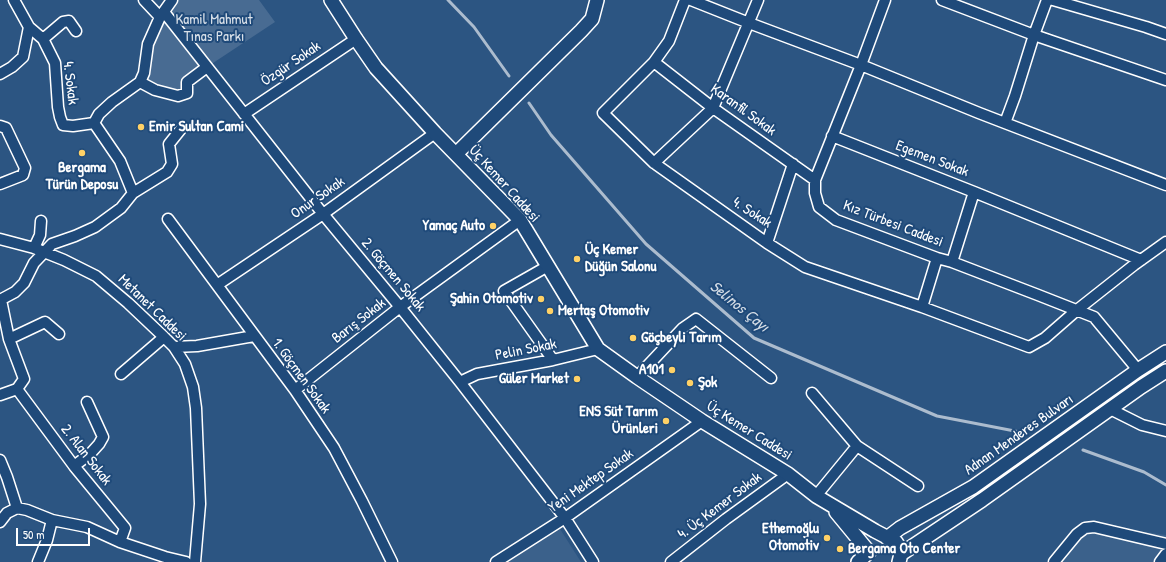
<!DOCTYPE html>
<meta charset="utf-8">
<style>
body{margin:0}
#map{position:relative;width:1166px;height:562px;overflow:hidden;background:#2c5582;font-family:"Patrick Hand",sans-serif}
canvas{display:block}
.scale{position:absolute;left:16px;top:528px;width:74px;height:18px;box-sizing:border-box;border:2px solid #fff;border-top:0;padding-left:5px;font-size:12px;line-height:14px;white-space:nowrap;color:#fff;-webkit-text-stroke:3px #1f4a7a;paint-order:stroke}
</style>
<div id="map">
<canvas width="1166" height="562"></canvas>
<div class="scale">50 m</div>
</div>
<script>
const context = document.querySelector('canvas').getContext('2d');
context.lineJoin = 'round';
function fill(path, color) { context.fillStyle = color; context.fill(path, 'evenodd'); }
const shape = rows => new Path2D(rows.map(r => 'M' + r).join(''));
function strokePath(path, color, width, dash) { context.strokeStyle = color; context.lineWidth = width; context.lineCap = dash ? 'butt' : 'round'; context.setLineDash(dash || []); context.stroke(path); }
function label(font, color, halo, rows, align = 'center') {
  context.font = font + ' "Patrick Hand",sans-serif'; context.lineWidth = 4; context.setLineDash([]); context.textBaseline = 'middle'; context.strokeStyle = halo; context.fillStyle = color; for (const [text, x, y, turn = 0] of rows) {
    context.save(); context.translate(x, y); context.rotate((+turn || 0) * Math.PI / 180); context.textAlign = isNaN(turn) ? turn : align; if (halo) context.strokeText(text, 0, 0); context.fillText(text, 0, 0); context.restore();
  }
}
const built = shape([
 [1081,523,1166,535,1166,562,1048,562],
 [560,529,581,562,508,562]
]);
const green = shape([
 [172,0,259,0,275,22,207,67,188,82,187,93,140,82,148,44]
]);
const stream = shape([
 [448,0,474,27,509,76],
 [529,103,551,135,646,244,754,338,937,416,1025,433],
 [1083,450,1144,472,1166,485]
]);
const minor = shape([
 [14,0,29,27,43,39,55,63,58,107,60,117,63,125,73,126,94,123],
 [144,0,160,17],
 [685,0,669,41,654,62,603,113,654,163,767,243,793,164],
 [691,0,749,23,861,65,815,180,815,193,819,207,836,220,937,258,952,262,1038,295,1094,317,1138,370],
 [885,0,861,65,979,113,1166,185],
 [942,0,1034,35,1166,80],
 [1053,0,1146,27,1166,34],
 [164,12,323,214,400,307,460,382,565,518,593,562],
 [43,39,63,22,69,21,76,31],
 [654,62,713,108,815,180],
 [0,74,12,67,23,57,29,27],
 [140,82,155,90,178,96,187,93,187,82,207,67],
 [244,114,356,39],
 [94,123,99,114,112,102,140,82,144,73,148,44,160,17,172,0],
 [1005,123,1015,96,1034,35,1047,0],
 [0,126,6,128,25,168,23,175,0,184],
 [832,136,974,192,952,262],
 [654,163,713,108,758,0],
 [974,192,1141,260],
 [133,193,167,172,172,164,169,144,181,129],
 [168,219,295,390,334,448,362,501,392,562],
 [0,239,34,248,64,260,96,276,128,303,164,337,174,347,185,364,193,387,196,408,200,504,195,562],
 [767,243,805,267,922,307,1029,347,1045,338,1077,310,1134,265,1166,242],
 [34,248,40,235,41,221],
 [548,266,504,291,553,360],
 [217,285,323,214,435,133],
 [0,300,15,292,24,283,34,263,52,244,75,236,95,227,121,208,133,193,120,161,94,123],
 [922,307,937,258],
 [9,339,45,322,59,334],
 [174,347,197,346,254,336],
 [121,374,164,337],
 [637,377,683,328,696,319,771,378],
 [460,382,477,374,553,360,598,349],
 [17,389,74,466,125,528,120,542],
 [295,390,400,307,520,220],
 [812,393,857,446,816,496],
 [0,395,17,389,24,379,9,339,1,300],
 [1110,409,1142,425,1166,431],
 [857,446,918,486],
 [0,460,7,477,17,508],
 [74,466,90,454,99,444,103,437,87,402],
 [0,522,7,513,17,508,27,510,52,520,87,527,120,542,165,557,186,562],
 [38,562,47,540,52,520],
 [496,562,565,518,702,421],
 [671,562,726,519,788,474],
 [1054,562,1077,534,1085,528,1094,527,1166,544],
 [1160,562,1166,554]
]);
const major = shape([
 [331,0,356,39,376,68,435,133,520,220,598,349,637,377,702,421,788,474,816,496,875,531,896,542,901,550,901,554,899,562],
 [456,154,581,31,592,19,597,0],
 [836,512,869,552],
 [887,538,900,528,973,487,1138,370,1166,352],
 [901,554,982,500,1141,387,1166,371],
 [858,562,869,552]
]);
const markers = [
 [141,127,4,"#ffd166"],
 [82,153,4,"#ffd166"],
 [493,226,4,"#ffd166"],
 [577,259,4,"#ffd166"],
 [541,299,4,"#ffd166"],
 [550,311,4,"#ffd166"],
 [633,338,4,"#ffd166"],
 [672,370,4,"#ffd166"],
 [577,379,4,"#ffd166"],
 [690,383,4,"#ffd166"],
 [666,421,4,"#ffd166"],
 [827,538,4,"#ffd166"],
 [840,549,4,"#ffd166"]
];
const parkNames = [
 ["Kamil Mahmut",214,20],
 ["Tınas Parkı",214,37]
];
const streetNames = [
 ["Özgür Sokak",291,64,-34],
 ["4. Sokak",70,83,83],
 ["Karanfil Sokak",743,110,36],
 ["Egemen Sokak",932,159,21],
 ["Üç Kemer Caddesi",504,184,48],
 ["Onur Sokak",318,198,-35],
 ["4. Sokak",752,213,33],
 ["Kız Türbesi Caddesi",893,224,21],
 ["2. Göçmen Sokak",393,275,50],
 ["Metanet Caddesi",152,308,44],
 ["Barış Sokak",359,321,-38],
 ["Pelin Sokak",526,350,-11],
 ["1. Göçmen Sokak",301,376,54],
 ["Üç Kemer Caddesi",749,431,32],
 ["Adnan Menderes Bulvarı",1019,435,-35],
 ["2. Alan Sokak",86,455,52],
 ["Yeni Mektep Sokak",591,481,-35],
 ["4. Üç Kemer Sokak",720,506,-37]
];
const poiNames = [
 ["Emir Sultan Cami",149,127],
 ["Bergama",82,168,"center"],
 ["Türün Deposu",82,185,"center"],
 ["Yamaç Auto",485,226,"right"],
 ["Üç Kemer",585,250],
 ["Düğün Salonu",585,267],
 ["Şahin Otomotiv",533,299,"right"],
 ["Mertaş Otomotiv",558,311],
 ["Göçbeyli Tarım",641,338],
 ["A101",664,370,"right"],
 ["Güler Market",569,379,"right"],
 ["Şok",698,383],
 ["ENS Süt Tarım",658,412,"right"],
 ["Ürünleri",658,429,"right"],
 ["Ethemoğlu",819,529,"right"],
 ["Otomotiv",819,546,"right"],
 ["Bergama Oto Center",848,549]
];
const waterNames = [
 ["Selinos Çayı",739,307,39]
];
fill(built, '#3b618b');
fill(green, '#486b92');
strokePath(stream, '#acbcce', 3);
strokePath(minor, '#fff', 13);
strokePath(major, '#fff', 16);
strokePath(minor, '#1f4a7a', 10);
strokePath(major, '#1f4a7a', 13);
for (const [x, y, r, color] of markers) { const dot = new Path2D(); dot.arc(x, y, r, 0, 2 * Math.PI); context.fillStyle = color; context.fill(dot); strokePath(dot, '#1f4a7a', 1.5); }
label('15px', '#dae1e9', '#1f4a7a', parkNames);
label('15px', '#fff', '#1f4a7a', streetNames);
label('bold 15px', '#fff', '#1f4a7a', poiNames, 'left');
label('italic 16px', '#d5dde6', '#1f4a7a', waterNames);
</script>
